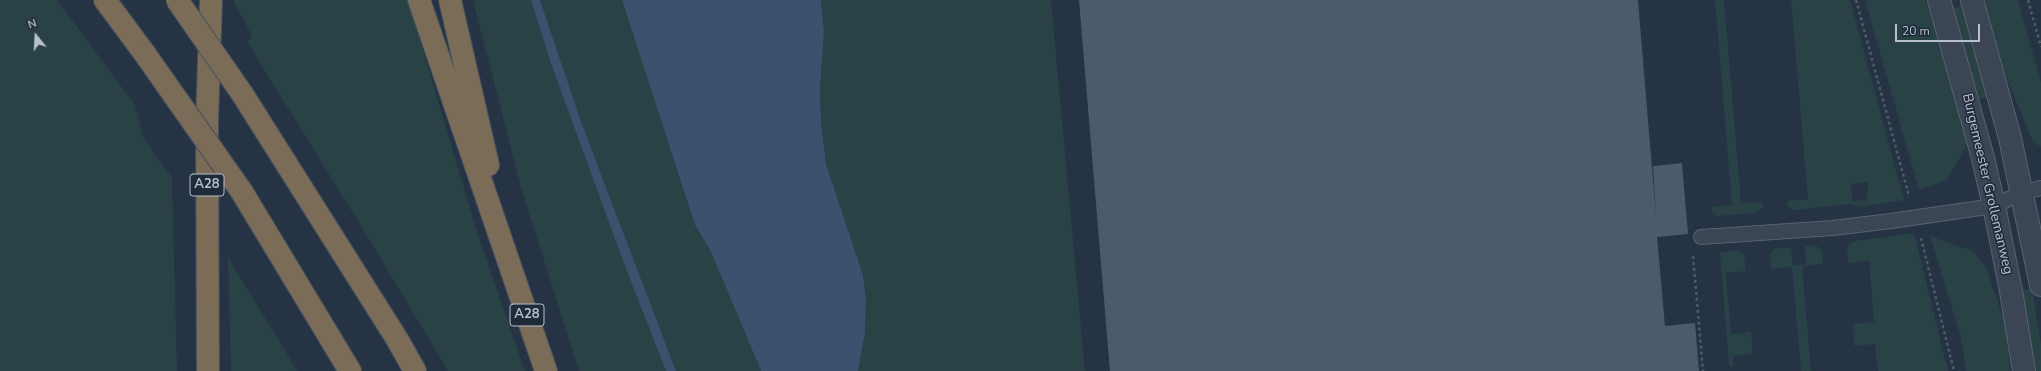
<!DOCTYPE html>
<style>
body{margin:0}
#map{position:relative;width:2041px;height:371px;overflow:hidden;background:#263345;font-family:"Nunito Sans",sans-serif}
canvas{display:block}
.north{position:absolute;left:16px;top:16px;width:40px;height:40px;-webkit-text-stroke:3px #1f2a3a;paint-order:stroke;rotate:342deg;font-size:11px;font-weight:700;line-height:16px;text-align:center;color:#b8c0cd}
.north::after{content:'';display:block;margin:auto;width:14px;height:18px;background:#b8c0cd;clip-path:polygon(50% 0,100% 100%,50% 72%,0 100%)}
.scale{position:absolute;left:1895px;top:24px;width:85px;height:18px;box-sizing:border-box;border:2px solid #b8c0cd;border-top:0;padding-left:5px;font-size:12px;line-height:14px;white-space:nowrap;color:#b8c0cd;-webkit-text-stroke:3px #1f2a3a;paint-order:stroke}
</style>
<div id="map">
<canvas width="2041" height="371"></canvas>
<div class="north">N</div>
<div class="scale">20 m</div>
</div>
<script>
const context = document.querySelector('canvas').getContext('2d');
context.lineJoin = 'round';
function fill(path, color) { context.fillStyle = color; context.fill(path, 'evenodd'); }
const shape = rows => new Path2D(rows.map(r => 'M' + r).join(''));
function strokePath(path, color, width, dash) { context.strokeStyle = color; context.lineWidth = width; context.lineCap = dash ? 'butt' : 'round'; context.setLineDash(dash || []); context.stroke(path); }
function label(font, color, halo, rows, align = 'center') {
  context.font = font + ' "Nunito Sans",sans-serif'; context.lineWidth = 3; context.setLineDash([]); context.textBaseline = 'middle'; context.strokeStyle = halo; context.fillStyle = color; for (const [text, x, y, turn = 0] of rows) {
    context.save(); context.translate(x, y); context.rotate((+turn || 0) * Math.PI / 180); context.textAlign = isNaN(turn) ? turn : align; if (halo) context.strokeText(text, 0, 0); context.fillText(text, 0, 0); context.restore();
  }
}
const green = shape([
 [0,0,57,0,135,105,143,137,172,178,177,371,0,371],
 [233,0,408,0,477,232,525,371,448,371,356,218,247,42,252,36],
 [473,0,531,0,550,61,626,269,666,371,579,371,521,188],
 [540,0,622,0,695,225,711,252,761,371,676,371,582,124],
 [821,0,1051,0,1085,371,858,371,865,333,866,300,863,275,826,164,821,121,820,87,824,32],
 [1715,0,1724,0,1741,203,1762,202,1762,208,1755,213,1717,216,1712,211,1711,207,1732,205],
 [1791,0,1850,0,1904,200,1862,207,1851,204,1796,210,1791,209,1788,205,1787,201,1808,199],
 [1868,182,1867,203,1865,200,1852,201,1851,184],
 [1865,0,1926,0,1968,143,1947,180,1919,190],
 [1984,0,2018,0,2041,83,2041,147,2033,142,1997,55],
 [1963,5,1990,96,1979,100,1951,9],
 [1914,233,1948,371,1878,371,1875,344,1854,346,1853,324,1874,322,1869,261,1848,263,1847,249,1850,243,1855,241],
 [1930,236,1973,251,1986,267,2006,326,2010,371,1966,371,1961,338],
 [1815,245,1822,250,1823,264,1802,266,1811,371,1801,371,1792,267,1771,269,1770,255,1774,249,1791,247,1793,266,1806,264,1805,246],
 [1738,250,1744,254,1746,271,1726,273,1731,334,1751,332,1753,354,1733,356,1733,366,1729,366,1720,253],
 [228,258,277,337,297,371,231,371],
 [2032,289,2041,344,2041,371,2031,371,2020,290]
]);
const water = shape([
 [531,0,540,0,582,124,676,371,666,371,626,269,550,61],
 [622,0,821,0,824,32,820,87,821,121,826,164,863,275,866,300,865,333,858,371,761,371,711,252,695,225]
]);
const building = shape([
 [1079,0,1638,0,1656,216,1653,166,1682,163,1688,234,1657,237,1665,326,1695,323,1699,371,1110,371]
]);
const path = shape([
 [1856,0,1909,196],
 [2028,0,2041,47],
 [1921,238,1954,371],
 [1693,256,1703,371]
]);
const lane = shape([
 [1701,237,1833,228,1891,221,1994,206,2023,192,2041,188]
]);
const street = shape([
 [1939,0,1983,158,1994,206,2011,291,2024,371],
 [1972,0,2010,138,2041,285]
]);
const highway = shape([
 [105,0,145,54],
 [419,0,546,371],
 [450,0,488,165],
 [243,95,397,339,415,371],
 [242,192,350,371],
 [208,371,207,121,211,0]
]);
const highwayBridge = shape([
 [177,0,243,95],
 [145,54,242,192]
]);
const shields = [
 [207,185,34],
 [527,315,34]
];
const shieldNames = [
 ["A28",207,185],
 ["A28",527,315]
];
const streetNames = [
 ["Burgemeester Grollemanweg",1987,184,77]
];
fill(green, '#284246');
fill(water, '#3b516e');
fill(building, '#4c5a6e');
strokePath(lane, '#596371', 16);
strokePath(street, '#596371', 24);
strokePath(highway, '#45505e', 24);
strokePath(path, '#475f61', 2.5, [3, 3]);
strokePath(lane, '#3b4554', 14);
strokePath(street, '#3b4554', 22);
strokePath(highway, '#7a6c57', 22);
strokePath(highwayBridge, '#45505e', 24, []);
strokePath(highwayBridge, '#7a6c57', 22);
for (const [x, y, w] of shields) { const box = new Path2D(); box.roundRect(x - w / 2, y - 11, w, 22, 3); context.fillStyle = '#1f2a3a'; context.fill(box); strokePath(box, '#b8c0cd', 1); }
label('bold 13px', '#b8c0cd', null, shieldNames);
label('14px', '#b8c0cd', '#1f2a3a', streetNames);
</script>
